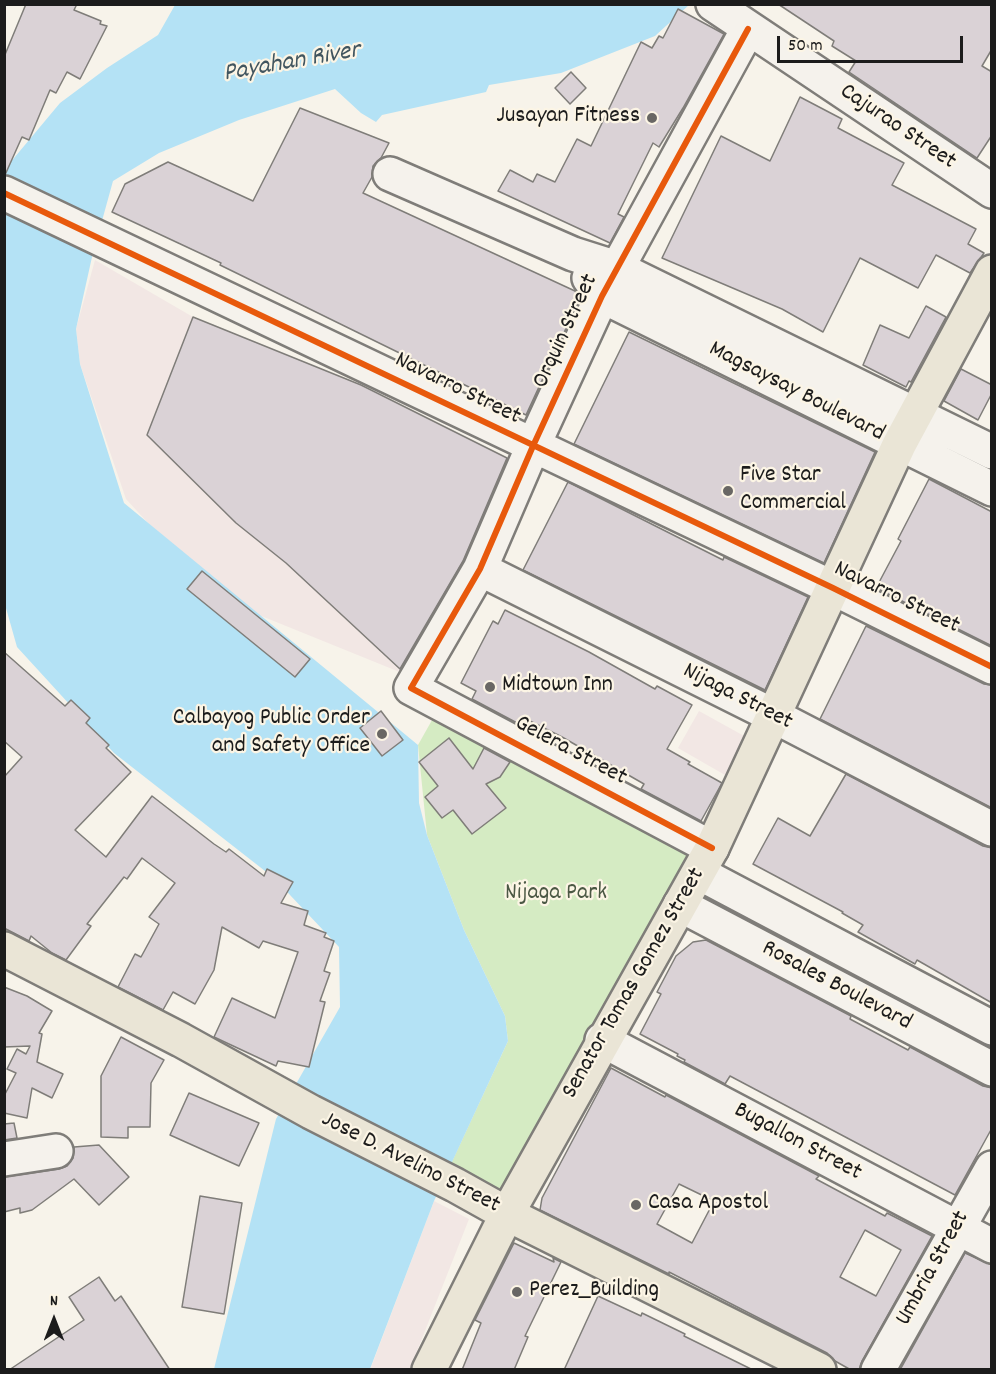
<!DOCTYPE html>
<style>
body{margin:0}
#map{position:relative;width:996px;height:1374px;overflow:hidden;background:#f7f3ea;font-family:Dekko,sans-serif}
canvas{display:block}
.frame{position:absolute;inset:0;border:6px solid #1c1c1c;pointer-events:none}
.north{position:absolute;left:24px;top:1290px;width:60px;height:60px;-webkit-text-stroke:4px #fcf5e5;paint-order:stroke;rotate:0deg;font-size:16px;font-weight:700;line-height:24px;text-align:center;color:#1c1c1c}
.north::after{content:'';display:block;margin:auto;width:21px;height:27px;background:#1c1c1c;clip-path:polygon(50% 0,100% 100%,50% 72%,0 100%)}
.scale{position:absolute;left:777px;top:36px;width:186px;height:27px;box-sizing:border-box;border:3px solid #1c1c1c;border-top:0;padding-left:8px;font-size:18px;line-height:21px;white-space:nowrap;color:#1c1c1c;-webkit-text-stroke:4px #fcf5e5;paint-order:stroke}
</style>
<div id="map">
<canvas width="996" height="1374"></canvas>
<div class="frame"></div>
<div class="north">N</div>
<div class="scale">50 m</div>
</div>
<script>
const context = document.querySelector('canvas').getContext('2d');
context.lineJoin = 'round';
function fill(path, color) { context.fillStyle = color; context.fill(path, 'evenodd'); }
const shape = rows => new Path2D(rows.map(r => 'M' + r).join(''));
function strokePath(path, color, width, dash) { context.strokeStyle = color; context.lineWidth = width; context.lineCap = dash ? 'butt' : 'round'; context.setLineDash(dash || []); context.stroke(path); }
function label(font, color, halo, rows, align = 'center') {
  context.font = font + ' Dekko,sans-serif'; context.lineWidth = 4.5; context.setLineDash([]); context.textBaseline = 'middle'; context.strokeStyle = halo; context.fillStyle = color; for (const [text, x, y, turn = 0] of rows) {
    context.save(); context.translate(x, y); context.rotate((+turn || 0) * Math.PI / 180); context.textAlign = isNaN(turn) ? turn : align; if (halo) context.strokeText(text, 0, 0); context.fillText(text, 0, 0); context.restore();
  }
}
const built = shape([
 [95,260,193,317,361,385,522,465,407,675,254,613,149,524,126,499,80,364,76,329],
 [699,711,746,737,725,775,678,748],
 [434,1201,469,1219,410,1369,370,1370]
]);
const green = shape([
 [436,713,691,856,505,1193,449,1168,508,1041,505,1016,464,930,427,835,418,745]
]);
const water = shape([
 [175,5,689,5,655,36,561,73,489,85,486,92,382,115,376,122,361,113,335,89,239,120,159,153,113,181,92,257,76,329,80,364,124,503,418,745,419,803,427,835,464,930,505,1016,508,1041,434,1201,370,1369,214,1369,276,1119,340,1007,339,947,274,878,114,753,17,647,4,601,4,170,60,103,107,68,158,35]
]);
const building = shape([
 [26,4,77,4,74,10,101,21,100,24,107,26,80,79,67,72,56,93,50,90,29,140,22,137,5,175,4,57,26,4],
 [778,4,992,4,992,49,982,66,992,72,992,135,977,158,849,72,856,61,832,46,834,41,778,4],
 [678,9,724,34,683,108,659,147,653,143,618,214,624,217,610,243,498,191,510,170,533,182,537,174,555,182,577,139,591,146,641,42,652,48,659,36,663,38,678,9],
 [571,72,586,88,570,104,555,88,571,72],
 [800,97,842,119,838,128,904,163,892,185,976,229,968,244,984,253,970,273,936,255,918,288,860,258,823,332,782,309,662,258,721,136,770,161,800,97],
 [300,108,389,143,381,158,373,166,372,177,363,193,575,291,580,298,526,415,220,265,221,263,112,212,125,184,168,162,253,201,300,108],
 [926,306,946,317,911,382,909,381,906,387,863,365,880,325,909,338,926,306],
 [193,317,361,385,507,458,463,561,400,669,286,563,236,523,147,435,193,317],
 [629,332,875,452,824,563,574,444,629,332],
 [961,369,992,385,992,393,978,420,944,401,961,369],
 [929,479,992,512,992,646,876,588,901,541,898,539,929,479],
 [568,482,723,560,724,557,808,597,765,690,523,570,568,482],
 [202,571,310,659,295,677,187,589,202,571],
 [505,610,589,652,655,689,657,686,692,705,667,749,690,762,688,764,722,783,701,821,641,789,644,784,562,737,522,717,519,724,472,699,476,691,461,683,493,621,498,624,505,610],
 [866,626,984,684,992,685,992,808,820,719,866,626],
 [4,652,65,706,71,700,90,718,86,723,109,745,106,748,131,772,75,830,106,857,152,796,214,844,226,852,229,849,264,876,267,869,293,882,281,903,308,911,304,925,326,933,324,937,334,941,324,971,330,973,320,1001,325,1002,309,1067,278,1061,276,1066,214,1037,232,998,275,1018,298,952,263,941,259,948,222,927,214,970,195,1004,173,992,163,1010,118,987,135,954,141,957,159,924,149,917,175,883,142,858,127,879,124,877,87,924,91,926,66,960,52,953,31,936,29,941,4,928,4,777,22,757,4,741,4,652],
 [381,711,403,740,382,756,360,728,381,711],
 [449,738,473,769,484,748,510,762,500,777,486,784,506,808,472,834,453,810,442,818,425,797,438,786,419,762,449,738],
 [846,774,983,846,992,848,992,1003,917,960,915,964,858,932,863,925,842,913,843,912,753,864,778,818,810,836,846,774],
 [706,940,851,1016,850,1019,908,1050,910,1047,983,1086,992,1088,992,1128,955,1195,730,1076,725,1084,684,1062,685,1060,677,1056,678,1054,640,1034,661,994,657,992,676,956,693,942,706,940],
 [4,987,27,996,52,1011,39,1033,42,1034,37,1062,63,1074,52,1098,32,1088,27,1118,4,1113,4,1096,16,1073,7,1069,17,1049,26,1054,30,1046,4,1047,4,987],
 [121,1037,164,1060,151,1083,150,1127,128,1127,128,1138,101,1137,101,1076,121,1037],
 [611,1068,665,1097,666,1095,819,1176,816,1179,885,1216,887,1213,932,1236,862,1361,859,1370,851,1370,835,1361,827,1353,669,1272,669,1274,540,1210,542,1198,611,1068],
 [679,1184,714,1201,692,1243,657,1224,679,1184],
 [865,1230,901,1250,876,1296,840,1277,865,1230],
 [189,1093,259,1123,239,1166,170,1135,189,1093],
 [14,1123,17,1138,4,1140,4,1124,14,1123],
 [99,1145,129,1177,99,1205,74,1179,32,1210,20,1213,20,1208,4,1212,4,1177,59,1169,67,1166,73,1158,74,1147,99,1145],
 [200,1196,242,1203,224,1314,182,1307,200,1196],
 [514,1243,554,1262,553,1258,561,1262,525,1336,528,1337,514,1370,462,1370,481,1323,475,1320,514,1243],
 [965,1253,992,1265,992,1370,900,1370,965,1253],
 [99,1277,115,1301,121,1296,170,1370,9,1370,84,1320,69,1297,99,1277],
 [598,1296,641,1316,642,1313,685,1334,684,1336,753,1370,564,1370,598,1296]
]);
const minor = shape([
 [713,4,992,191],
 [390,174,573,254,617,268,992,452],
 [4,193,833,588,992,667],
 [589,278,602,296,992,489],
 [480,569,774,716,992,829],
 [712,848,411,688,480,569,533,446,602,296,748,29],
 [699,873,992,1028],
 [680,905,992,1069],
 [602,1040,992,1246],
 [4,1159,56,1151],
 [878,1370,992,1168]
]);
const major = shape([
 [4,949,181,1040,311,1112,455,1185,507,1214,819,1370],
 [429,1370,507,1214,712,848,899,445,992,272]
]);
const cycleway = shape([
 [4,193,833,588,992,667],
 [712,848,411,688,480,569,533,446,602,296,748,29]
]);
const markers = [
 [652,118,6,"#696764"],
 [728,491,6,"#696764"],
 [490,687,6,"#696764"],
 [382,734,6,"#696764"],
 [636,1205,6,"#696764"],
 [517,1292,6,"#696764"]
];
const poiNames = [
 ["Jusayan Fitness",640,118,"right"],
 ["Five Star",740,477],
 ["Commercial",740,505],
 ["Midtown Inn",502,687],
 ["Calbayog Public Order",370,720,"right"],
 ["and Safety Office",370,748,"right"],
 ["Casa Apostol",648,1205],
 ["Perez_Building",529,1292]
];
const streetNames = [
 ["Cajurao Street",897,128,34],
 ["Orquin Street",567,332,-65],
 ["Navarro Street",457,390,26],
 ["Magsaysay Boulevard",796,393,27],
 ["Navarro Street",896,599,26],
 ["Nijaga Street",737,698,27],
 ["Gelera Street",570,752,28],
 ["Senator Tomas Gomez Street",635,984,-60],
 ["Rosales Boulevard",836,987,28],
 ["Bugallon Street",797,1143,28],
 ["Jose D. Avelino Street",410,1164,27],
 ["Umbria Street",934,1269,-61]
];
const parkNames = [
 ["Nijaga Park",556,895]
];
const waterNames = [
 ["Payahan River",292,64,-10]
];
fill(built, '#f2e7e4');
fill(green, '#d5ebc3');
fill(water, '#b4e2f5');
fill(building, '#dad2d6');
strokePath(building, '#7f7d79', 1.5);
strokePath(minor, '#7f7d79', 38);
strokePath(major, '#7f7d79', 38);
strokePath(minor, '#f5f2ec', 33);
strokePath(major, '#eae5d6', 33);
strokePath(cycleway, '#e8590c', 6);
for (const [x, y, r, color] of markers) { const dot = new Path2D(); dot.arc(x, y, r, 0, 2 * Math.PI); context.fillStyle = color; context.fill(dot); strokePath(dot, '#fcf5e5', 2); }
label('24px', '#1c1c1c', '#fcf5e5', poiNames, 'left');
label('24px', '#1c1c1c', '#fcf5e5', streetNames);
label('24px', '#4b5844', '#fcf5e5', parkNames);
label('italic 26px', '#41555f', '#fcf5e5', waterNames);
</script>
